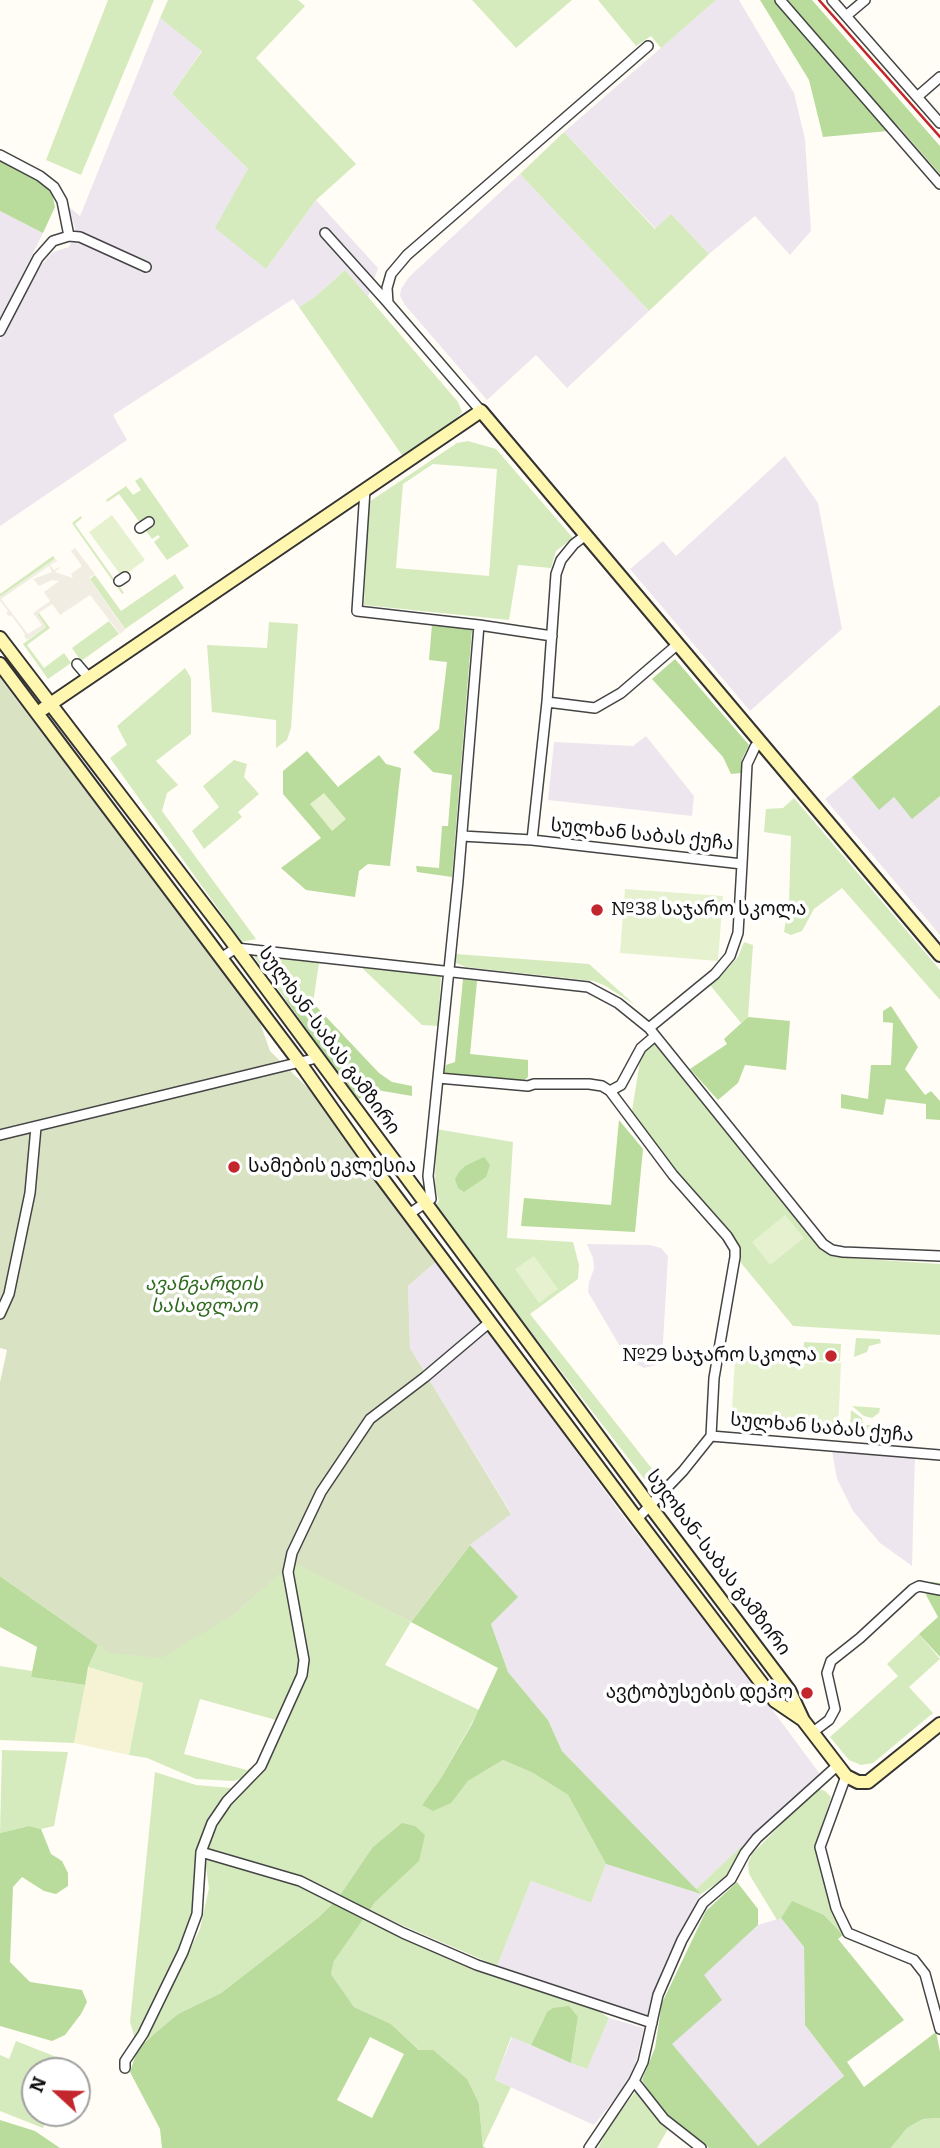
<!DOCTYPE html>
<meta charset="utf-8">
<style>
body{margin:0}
#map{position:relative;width:940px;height:2148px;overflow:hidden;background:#fffdf5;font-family:Bitter,serif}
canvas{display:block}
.north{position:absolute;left:21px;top:2057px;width:70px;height:70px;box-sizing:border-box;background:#fff;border:2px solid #a0a0a0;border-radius:50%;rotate:292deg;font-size:19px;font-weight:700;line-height:28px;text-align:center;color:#111}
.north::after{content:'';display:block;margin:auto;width:24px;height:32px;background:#c4262e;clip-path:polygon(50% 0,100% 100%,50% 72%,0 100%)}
</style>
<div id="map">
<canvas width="940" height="2148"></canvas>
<div class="north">N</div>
</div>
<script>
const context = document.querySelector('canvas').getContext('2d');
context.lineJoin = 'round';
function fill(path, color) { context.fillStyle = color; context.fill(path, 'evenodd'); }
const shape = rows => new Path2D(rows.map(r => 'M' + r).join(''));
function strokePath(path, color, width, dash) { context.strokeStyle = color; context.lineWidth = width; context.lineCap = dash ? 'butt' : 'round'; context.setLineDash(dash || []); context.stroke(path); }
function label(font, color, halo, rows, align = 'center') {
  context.font = font + ' Bitter,"Noto Sans Georgian",serif'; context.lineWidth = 7; context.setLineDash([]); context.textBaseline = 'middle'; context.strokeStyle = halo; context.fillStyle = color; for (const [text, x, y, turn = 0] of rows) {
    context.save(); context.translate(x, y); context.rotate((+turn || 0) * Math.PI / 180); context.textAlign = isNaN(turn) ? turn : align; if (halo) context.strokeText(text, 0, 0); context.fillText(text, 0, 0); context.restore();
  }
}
const industrial = shape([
 [716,0,739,0,794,93,805,139,811,231,790,255,755,216,709,254,671,214,656,229,564,132],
 [160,18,202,50,172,94,248,169,266,269,316,200,378,268,368,297,345,270,315,297,299,307,293,299,113,415,127,440,0,526,0,340,42,264,53,252,69,247,76,231,68,206,80,216],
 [520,174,649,311,567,388,536,355,487,400,405,305,400,296,401,289,409,277],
 [0,211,43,233,0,320],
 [785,456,818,503,842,629,750,711,630,569,663,541,676,556],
 [646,736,694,796,692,816,548,800,554,742,633,746],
 [852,777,878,809,894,797,912,818,940,796,940,935,825,799],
 [587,1244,649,1245,661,1248,668,1256,662,1360,656,1365,644,1368,628,1360,588,1292,589,1282,594,1269,593,1258],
 [437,1261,629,1524,702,1615,820,1774,696,1889,562,1751,548,1720,508,1672,491,1624,517,1597,470,1545,511,1513,410,1348,408,1286],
 [832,1451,915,1457,912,1566,880,1543,853,1511,837,1479],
 [606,1864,701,1894,667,1958,654,1991,648,2018,497,1966,531,1881,591,1903],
 [781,1918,804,1947,805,2025,844,2076,758,2146,671,2044,721,2000,703,1975,758,1925],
 [609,2018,644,2028,634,2070,625,2086,594,2125,495,2080,512,2037,586,2069]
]);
const farmland = shape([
 [88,1667,143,1682,129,1755,74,1743]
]);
const green = shape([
 [108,0,154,0,81,175,46,160],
 [168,0,298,0,305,6,256,58,356,164,316,200,266,269,215,228,248,169,172,94,202,51,160,18],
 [472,0,572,0,516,48],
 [598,0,716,0,661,48,651,36,636,46],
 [564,132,655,229,671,214,709,254,649,311,520,174],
 [345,270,458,402,462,412,453,422,404,458,299,307,315,297],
 [468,441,496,449,573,538,556,551,551,568,518,565,509,620,364,605,369,502,457,443],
 [433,464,497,469,489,576,396,568,403,484],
 [141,477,189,546,167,560,154,542,160,537,158,535,152,539,119,494,107,502,106,500,126,486,133,495,141,490,135,481],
 [81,516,82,518,75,524,124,593,122,594,72,523],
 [53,556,55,559,0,597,0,594],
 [175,574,184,588,125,629,90,579,95,575,121,611],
 [39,613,50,628,27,645,44,668,64,653,71,663,48,679,23,644,46,627,37,614],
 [109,621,119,634,81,661,72,648],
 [269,622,298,624,291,728,287,740,276,748,276,720,212,712,207,645,267,648],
 [185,668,191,678,191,734,156,761,178,785,167,793,162,811,256,939,242,942,110,758,127,745,117,726],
 [234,760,247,764,244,777,259,794,238,812,242,817,204,849,192,831,219,807,203,786],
 [794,798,940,970,940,1000,842,888,814,909,802,931,791,935,784,932,789,903,791,836,764,832,766,809,783,808],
 [744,942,753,945,748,1017,741,1023,710,985,717,980,738,957],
 [456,954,589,964,635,1005,604,985,593,981,466,967,456,963],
 [253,955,319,963,313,1003,303,1006,285,999],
 [361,967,441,976,438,1026,422,1025],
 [656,1040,826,1252,835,1257,940,1264,940,1335,793,1326,732,1252,732,1243,630,1123,640,1061,643,1052],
 [436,1129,513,1142,507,1238,573,1242,579,1265,578,1279,530,1314,664,1484,655,1493,434,1206,439,1201,435,1187],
 [856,1338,880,1339,881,1343,869,1346,867,1352,854,1357],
 [804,1342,841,1344,840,1361,803,1360],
 [852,1406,880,1408,879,1413,872,1418,864,1416],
 [851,1410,862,1418,863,1425,870,1425,881,1431,850,1429],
 [293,1561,411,1622,385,1665,479,1710,441,1778,422,1805,450,1803,468,1781,503,1760,533,1773,568,1795,606,1864,591,1903,531,1881,497,1966,369,1911,376,1901,372,1848,338,1898,319,1917,221,1993,178,2014,159,2032,145,2041,200,1929,209,1888,205,1861,212,1837,223,1816,243,1788,266,1766,287,1723,200,1699,184,1754,247,1770,255,1764,242,1778,234,1781,196,1779,147,1758,129,1755,143,1683,88,1667,98,1645,109,1653,235,1614],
 [919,1634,940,1659,909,1687,933,1713,873,1763,861,1765,849,1760,830,1737,898,1676,887,1664],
 [0,1666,32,1671,31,1677,85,1685,74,1743,0,1740],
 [2,1750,68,1752,54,1826,41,1829,29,1826,0,1833],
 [155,1772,196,1785,232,1788,214,1814,197,1850,196,1898,191,1922,142,2030,135,2039,130,2022],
 [817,1788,825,1791,831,1797,815,1848,830,1905,843,1935,824,1915,792,1902,781,1918,777,1920,749,1874,748,1863,752,1854],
 [744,1844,729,1875,701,1894,696,1889],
 [364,1918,452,1960,599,2011,609,2018,587,2069,571,2063,578,2017,547,2012,531,2045,511,2037,495,2080,511,2087,483,2146,486,2148,483,2148,479,2104,391,2024,354,2007,331,1974,334,1961],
 [16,2041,69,2062,65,2071,35,2071,35,2113,49,2113,43,2128,0,2111,0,2055,9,2059],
 [636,2091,668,2129,657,2148,598,2148,609,2126],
 [940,2118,940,2148,891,2148,907,2128,923,2119]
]);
const forest = shape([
 [760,0,812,0,940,146,940,174,898,126,888,131,823,137,809,80],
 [0,159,36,178,51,188,55,207,43,233,0,211],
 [432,624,472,629,452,877,417,872,416,866,439,868,442,826,448,826,452,775,433,772,413,752,439,729,447,662,429,660],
 [675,659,749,745,742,759,741,773,731,774,723,757,652,679],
 [940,705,940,796,912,819,894,797,879,810,852,777],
 [307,751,338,787,379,755,386,764,401,768,390,866,368,864,359,871,355,897,306,890,281,868,321,838,283,794,283,771],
 [463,979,477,981,470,1054,528,1060,528,1077,523,1081,444,1073,446,1065,455,1062],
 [285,999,303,1006,313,1003,379,1073,392,1082,412,1086,412,1096,371,1089,358,1100],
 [891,1006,918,1047,905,1069,925,1095,931,1091,940,1101,940,1120,926,1119,926,1104,886,1099,883,1115,841,1108,841,1094,868,1099,871,1065,891,1065,893,1023,883,1022,883,1011],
 [748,1017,790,1021,786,1070,745,1065,738,1083,718,1100,690,1069,727,1044,724,1039],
 [619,1120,643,1149,635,1232,521,1226,524,1198,611,1205],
 [484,1157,490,1165,486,1177,464,1192,458,1188,455,1179,459,1172,465,1166],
 [470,1545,518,1597,491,1624,508,1672,548,1720,562,1751,701,1894,606,1864,568,1795,533,1773,503,1760,468,1781,451,1803,433,1811,422,1805,441,1778,472,1724,498,1668,411,1622],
 [0,1576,98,1645,88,1667,85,1685,31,1677,37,1647,0,1627],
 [931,1582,940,1583,940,1657,919,1634,938,1617,926,1595],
 [402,1823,415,1826,425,1835,419,1861,376,1901,334,1961,331,1974,354,2007,391,2024,419,2050,433,2050,467,2079,479,2104,483,2148,162,2148,160,2129,130,2072,138,2048,178,2014,221,1993,319,1917,338,1898,372,1848],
 [370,2037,404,2054,372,2118,337,2100],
 [29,1826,41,1829,51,1854,62,1861,68,1873,68,1886,56,1894,44,1891,22,1877,13,1887,10,1962,30,1982,82,1990,87,2002,81,2014,65,2035,52,2041,0,2026,0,1833],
 [737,1882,758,1909,758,1925,704,1975,722,2000,672,2044,758,2146,844,2076,805,2025,804,1947,781,1918,792,1901,824,1915,843,1935,838,1939,904,2020,847,2062,864,2087,936,2032,940,2052,940,2118,923,2119,907,2128,891,2148,709,2148,660,2109,642,2080,655,2048,662,2003,706,1911],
 [569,2006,578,2017,571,2063,531,2045,547,2012,553,2008],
 [0,2120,35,2131,60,2148,0,2148]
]);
const cemetery = shape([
 [0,678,258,1017,270,1051,311,1091,437,1261,408,1286,410,1348,511,1514,470,1545,411,1622,293,1562,235,1614,161,1658,109,1653,0,1576,0,1382,7,1350,0,1348]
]);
const pitch = shape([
 [112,515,145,560,122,577,89,532],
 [324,793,346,819,332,831,310,804],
 [625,889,723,896,718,961,620,953],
 [785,1215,804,1238,770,1265,752,1242],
 [534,1256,558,1289,539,1303,515,1269],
 [735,1358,841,1363,838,1431,731,1426]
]);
const plaza = shape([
 [75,548,95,574,89,578,125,630,120,634,90,595,60,615,52,604,37,614,46,627,27,640,24,636,25,634,11,615,9,616,6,613,8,611,0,601,0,597,56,559,57,561,50,565,54,570,62,566,55,572,73,578,71,574,82,566,71,551],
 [49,566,52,572,33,579,39,586,52,580,59,581,44,592,50,601,33,613,42,625,28,634,1,599]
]);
const street = shape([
 [780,0,940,184],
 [832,0,940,123],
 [846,16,865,0],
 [917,97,940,77],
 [0,155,40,176,54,187,62,201,69,236],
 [325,233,388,303],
 [0,331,38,258,53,241,69,236,80,237,146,267],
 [481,411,388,303,387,288,391,274,407,255,648,46],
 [365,490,357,611,479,625,552,636],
 [140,528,149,522],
 [119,581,125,577],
 [77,664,89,678],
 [547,702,595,708,621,693,678,644],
 [462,836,532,840,742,864,738,933,730,956,715,974,649,1028],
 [532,840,547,702,556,574,561,560,574,544,586,535],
 [742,864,747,764,755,747,760,741],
 [221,958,236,948,588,987,618,1003,649,1028,823,1244,832,1250,843,1252,940,1256],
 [438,1078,528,1086,534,1084,589,1084,602,1086,610,1091,673,1175,727,1236,735,1249,735,1257,714,1378,711,1436],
 [610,1091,621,1085,641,1048,655,1036],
 [0,1135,317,1058],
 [409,1214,431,1199,428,1176,458,881,479,625],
 [0,1314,9,1294,30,1193,36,1127],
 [637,1519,683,1471,711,1436,940,1455],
 [813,1732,829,1720,835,1709,827,1673,831,1661,860,1638,913,1589,919,1586,940,1590],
 [846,1776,820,1847,836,1908,848,1933,914,1960,925,1974,940,2029],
 [201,1852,300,1881,403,1933,477,1965,652,2023],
 [125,2068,125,2061,143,2034,183,1952,197,1914,201,1852,212,1823,227,1801,261,1766,302,1675,304,1660,288,1572,292,1553,321,1492,370,1419,425,1377,490,1322],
 [634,2081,664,2119,701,2148],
 [589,2148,634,2081,643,2062,658,1995,682,1940,703,1903,731,1879,745,1853,757,1838,838,1765]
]);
const secondary = shape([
 [0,638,224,931,650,1506,789,1690,803,1720,846,1776,858,1782,868,1782,940,1724],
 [0,664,300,1063,367,1158,637,1519,775,1701,803,1720],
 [43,709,481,411,940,955]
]);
const rail = shape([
 [819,0,940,137]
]);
const markers = [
 [597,910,7,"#c4262e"],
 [234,1167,7,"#c4262e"],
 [831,1356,7,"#c4262e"],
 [807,1693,7,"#c4262e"]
];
const streetNames = [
 ["სულხან საბას ქუჩა",642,835,6],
 ["სულხან-საბას გამზირი",329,1041,54],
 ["სულხან საბას ქუჩა",822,1428,5],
 ["სულხან-საბას გამზირი",718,1563,53]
];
const poiNames = [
 ["№38 საჯარო სკოლა",611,910],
 ["სამების ეკლესია",248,1167],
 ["№29 საჯარო სკოლა",817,1356,"right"],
 ["ავტობუსების დეპო",793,1693,"right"]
];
const parkNames = [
 ["ავანგარდის",204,1285],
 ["სასაფლაო",204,1307]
];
fill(industrial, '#eee6ef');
fill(farmland, '#f6f3d4');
fill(green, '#d5ebbd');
fill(forest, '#b9dc9c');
fill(cemetery, '#d9e3c4');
fill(pitch, '#e6f2cf');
fill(plaza, '#f1ede2');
strokePath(street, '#444', 12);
strokePath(secondary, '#333', 16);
strokePath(street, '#fff', 9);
strokePath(secondary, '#fff6b0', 12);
strokePath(rail, '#c4262e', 2.5);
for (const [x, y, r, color] of markers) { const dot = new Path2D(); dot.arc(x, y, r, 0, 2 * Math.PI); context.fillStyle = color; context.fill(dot); strokePath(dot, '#fff', 2.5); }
label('19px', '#111', '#fff', streetNames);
label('19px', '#111', '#fff', poiNames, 'left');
label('italic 19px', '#2f6b1f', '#fff', parkNames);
</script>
